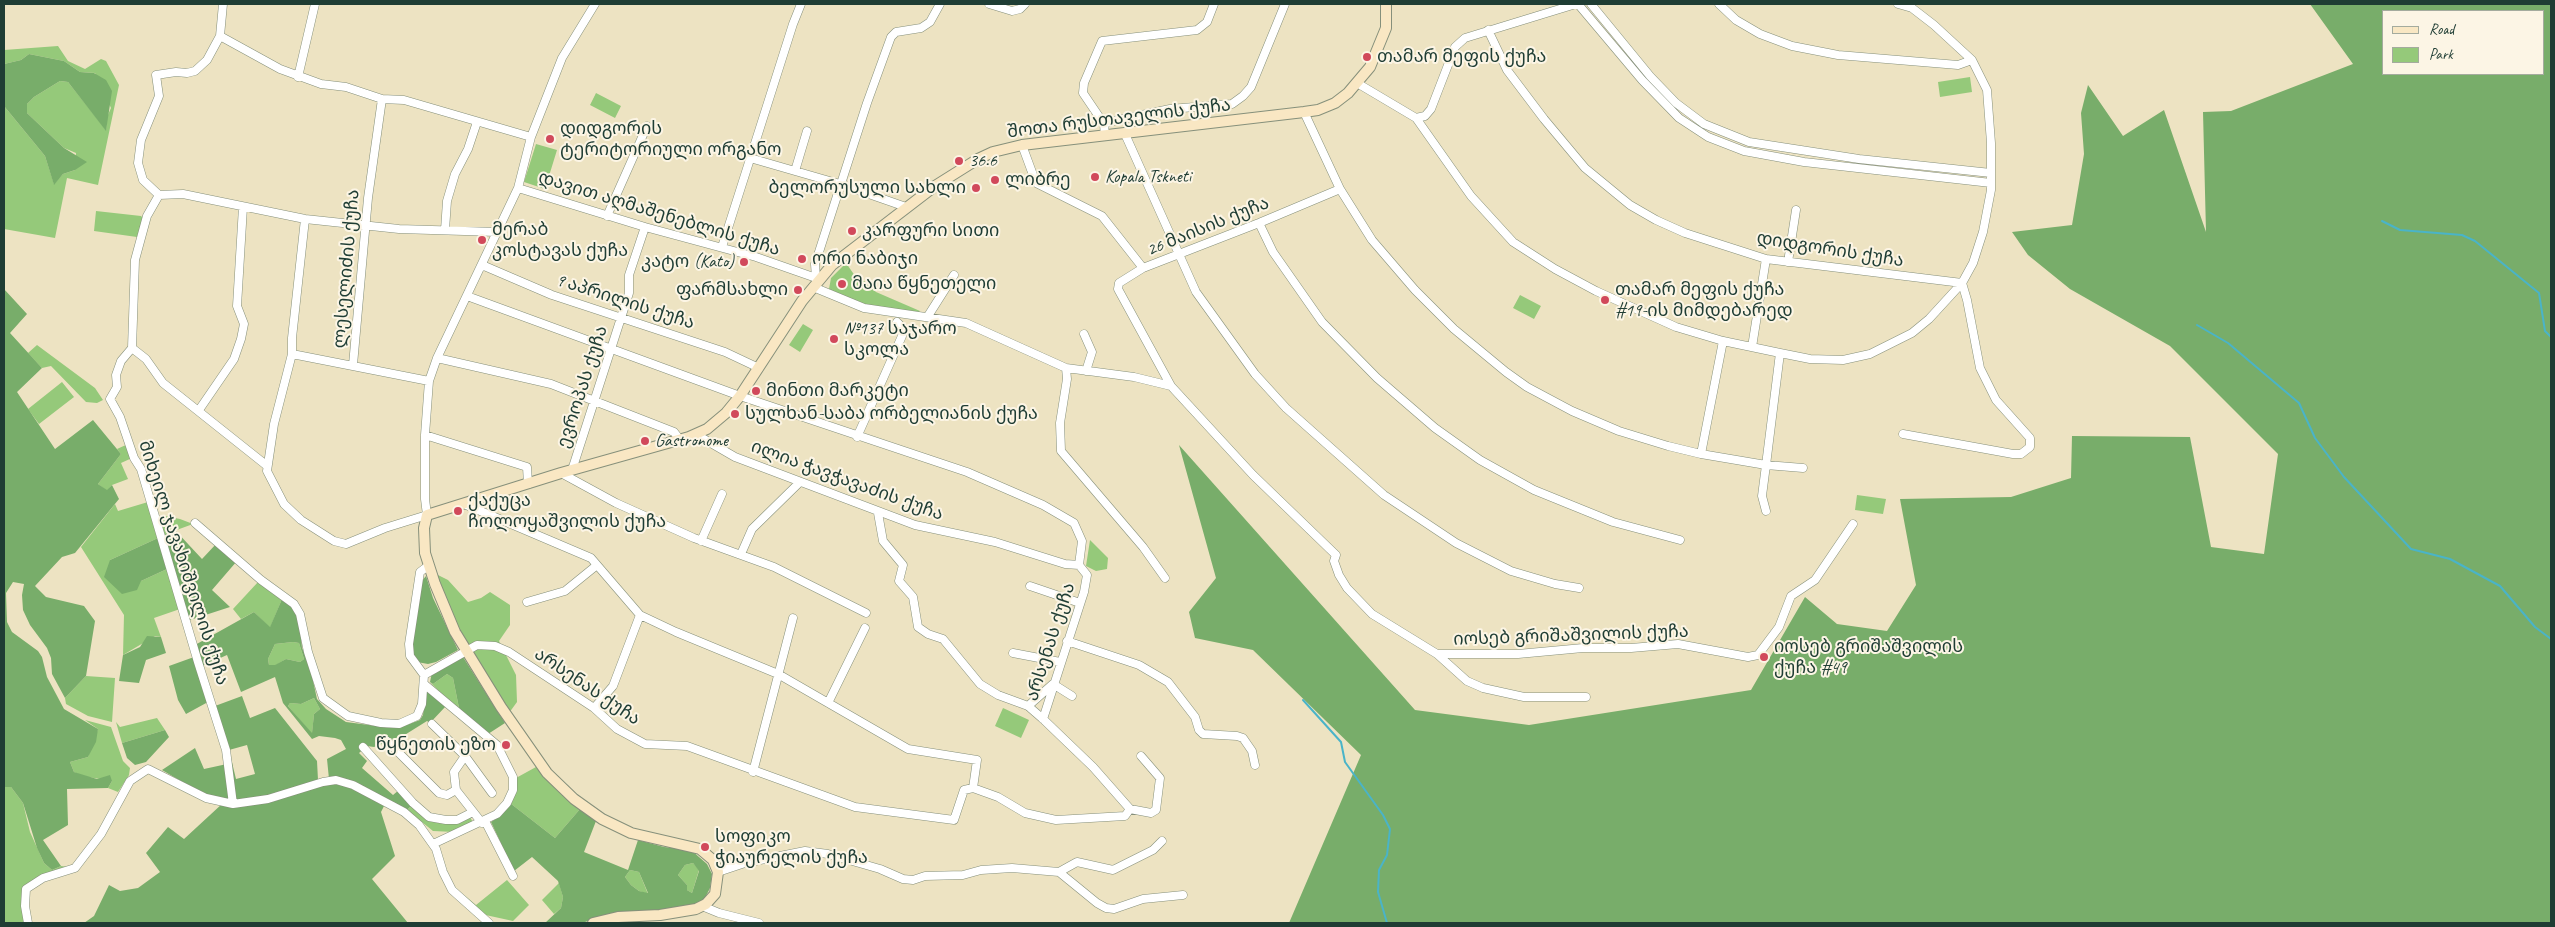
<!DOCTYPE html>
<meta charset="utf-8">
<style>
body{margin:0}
#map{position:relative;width:2555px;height:927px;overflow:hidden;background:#ede3c2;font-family:Caveat,sans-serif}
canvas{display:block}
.frame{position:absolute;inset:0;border:5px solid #1f3d34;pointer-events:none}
.legend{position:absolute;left:2382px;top:10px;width:162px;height:65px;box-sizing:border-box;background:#fcf5e5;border:1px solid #a4ab9e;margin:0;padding:6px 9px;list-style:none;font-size:15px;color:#1f3d34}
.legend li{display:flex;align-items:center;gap:10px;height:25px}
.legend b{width:25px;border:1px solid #a4ab9e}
</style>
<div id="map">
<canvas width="2555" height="927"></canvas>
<div class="frame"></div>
<ul class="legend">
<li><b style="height:6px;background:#f9e7c3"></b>Road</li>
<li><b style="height:14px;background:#95c97a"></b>Park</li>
</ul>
</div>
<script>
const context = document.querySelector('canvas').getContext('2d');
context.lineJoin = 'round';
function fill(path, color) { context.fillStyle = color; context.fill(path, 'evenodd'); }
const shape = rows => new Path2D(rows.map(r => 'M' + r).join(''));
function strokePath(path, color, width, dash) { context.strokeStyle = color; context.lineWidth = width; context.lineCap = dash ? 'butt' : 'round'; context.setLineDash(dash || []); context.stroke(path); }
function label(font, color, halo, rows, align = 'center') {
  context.font = font + ' Caveat,"Noto Sans Georgian",sans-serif'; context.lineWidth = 4; context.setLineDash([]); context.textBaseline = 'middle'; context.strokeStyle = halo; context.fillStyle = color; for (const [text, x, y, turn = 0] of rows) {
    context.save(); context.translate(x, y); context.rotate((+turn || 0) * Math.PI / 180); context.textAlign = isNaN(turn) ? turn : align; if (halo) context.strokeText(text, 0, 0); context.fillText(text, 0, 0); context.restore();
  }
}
const green = shape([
 [58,46,68,61,85,69,101,59,106,61,119,85,98,185,67,178,55,238,4,229,4,106,45,156,54,184,63,174,75,170,76,153,64,148,27,113,27,104,34,97,60,81,68,82,106,130,107,117,111,108,95,73,80,72,64,61,29,54,21,60,4,64,4,50],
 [1970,77,1972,92,1940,97,1938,82],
 [596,93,621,106,615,118,590,105],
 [536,144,557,150,545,189,524,182],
 [96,211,141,216,143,218,137,237,94,231],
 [846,263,860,283,864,281,876,292,920,311,918,313,864,305,829,289,831,278],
 [1520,295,1541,306,1534,319,1513,308],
 [803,324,813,330,800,352,789,345],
 [37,345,95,388,103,400,97,403,86,402,51,366,42,368,28,353],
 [62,382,74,397,39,424,28,409],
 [128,444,132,458,121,463,128,479,112,485,107,491,98,484,121,454,117,449],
 [1857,495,1886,499,1883,514,1855,510],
 [148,502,158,538,110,560,141,581,167,569,180,609,154,618,161,637,155,636,123,655,124,615,81,547,115,504,118,511],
 [165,516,180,519,193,524,163,535,157,518],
 [1090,540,1108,558,1107,569,1096,571,1086,566],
 [434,573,448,580,468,602,481,598,490,592,510,605,510,625,499,641,516,675,517,702,509,713,464,640],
 [258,582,282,599,270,628,254,612,241,619,233,609],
 [293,642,299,643,304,659,300,662,286,659,276,665,269,665,268,659,275,644],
 [447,674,453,678,460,713,430,682,433,684],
 [86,676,115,678,112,722,88,716,66,704,65,698],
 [314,698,320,709,314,714,312,734,288,706,290,703,301,704],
 [1003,708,1029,720,1021,738,995,726],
 [157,718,165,730,122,743,116,722,120,727],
 [85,720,111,727,123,761,130,768,129,775,118,792,108,788,112,781,82,776,74,772,70,762,88,757,98,729],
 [536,767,561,794,580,809,555,838,510,803,516,778],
 [4,787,11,787,23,803,30,832,44,863,52,870,61,866,68,867,29,883,25,923,4,923],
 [413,804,430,819,470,817,474,824,454,832,433,831,407,810],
 [693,863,699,870,692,893,687,890,687,885,678,875,685,865],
 [630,870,639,872,648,894,639,891,631,885,625,877],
 [507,880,529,905,513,921,481,914,464,895,476,905],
 [559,883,563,897,561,908,554,914,542,900]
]);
const forest = shape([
 [2310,4,2551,4,2551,923,1289,923,1361,755,1253,650,1195,638,1189,612,1216,578,1179,445,1415,710,1529,725,1751,690,1805,597,1837,624,1887,631,1916,585,1900,499,2011,497,2071,478,2072,436,2190,437,2211,547,2264,554,2278,454,2170,346,2070,289,2028,255,2012,232,2072,225,2084,154,2081,113,2088,85,2123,136,2164,110,2206,232,2203,112,2231,111,2353,64],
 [2384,11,2544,11,2544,74,2384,74],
 [29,54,64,61,80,72,94,73,106,80,112,91,106,131,68,82,60,81,34,97,27,104,27,113,64,148,87,162,75,170,63,174,54,185,45,156,4,106,4,64,21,60],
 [4,289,27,314,10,333,42,368,17,392,55,449,93,420,121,454,98,484,107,490,112,485,119,499,75,553,62,557,35,586,46,597,84,606,95,621,86,676,65,698,52,674,51,658,47,648,30,625,23,610,22,595,24,584,13,582,6,593,7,622,12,632,38,651,42,657,47,677,64,709,98,729,96,742,88,757,70,762,74,772,97,779,110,775,112,781,108,788,67,789,68,825,43,840,61,866,52,870,44,863,37,848,23,803,11,787,4,787],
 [175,530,202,559,217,543,237,561,212,590,230,607,187,621,163,535],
 [158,538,167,569,141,581,137,590,122,594,104,577,110,560],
 [426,576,433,598,458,650,436,662,428,664,417,662,414,657,412,645,421,582],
 [282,599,287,601,299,615,302,648,309,662,317,699,326,709,346,722,392,728,409,724,420,720,423,715,426,689,446,706,430,723,427,721,403,736,374,747,367,746,359,753,367,761,362,768,393,795,399,790,413,804,407,810,329,779,327,759,346,749,341,740,335,738,319,736,312,739,283,703,275,677,241,692,227,655,202,666,195,645,254,612,270,627],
 [293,642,299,643,304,659,300,662,286,659,275,665,269,665,268,659,275,644],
 [314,698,320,709,314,714,312,733,288,706,290,703,301,704],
 [147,636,161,637,166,653,146,660,139,683,119,681,123,655,140,647],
 [194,657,208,702,186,714,178,700,169,666],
 [463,657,505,723,488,734,460,713,453,678,447,674,433,684,430,682,432,672],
 [242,696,250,718,275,708,317,761,318,780,271,797,234,801,215,706],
 [247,745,255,774,236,779,229,750],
 [165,730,169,737,146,762,135,765,127,758,122,743],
 [195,748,204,769,227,764,230,800,203,794,162,770],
 [323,782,353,785,384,806,381,812,395,856,372,879,408,923,84,923,94,916,109,885,120,891,138,888,160,872,146,853,168,827,184,839,223,803,233,804],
 [510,803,555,838,580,809,596,821,584,852,628,870,638,840,664,847,691,850,707,864,712,874,710,888,705,898,695,905,678,910,612,913,582,923,545,923,561,908,563,897,558,881,532,857,514,871,491,822,500,816],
 [693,863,699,871,692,893,687,890,687,885,678,875,685,865],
 [630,870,639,872,648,893,639,891,631,885,625,877]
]);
const stream = shape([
 [2382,221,2400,230,2462,235,2475,241,2539,293,2545,331,2551,337],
 [2197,325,2228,343,2299,403,2315,438,2344,477,2411,549,2450,559,2500,586,2535,627,2551,639],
 [1303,700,1341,742,1345,762,1383,815,1390,829,1387,855,1379,870,1378,892,1387,923]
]);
const minor = shape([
 [989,4,1012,11,1020,9,1025,4],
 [1578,4,1642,80,1679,118,1708,137,1744,151,1804,162,1991,183],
 [1591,4,1650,76,1676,103,1704,124,1749,142,1859,159,1991,173],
 [1719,4,1736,20,1760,34,1792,46,1838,55,1958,65,1972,60],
 [1488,30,1507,70,1544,119,1585,168,1630,205,1656,220,1685,233,1766,259,1962,283,1967,300,1980,368,1996,400,2030,438,2030,447,2021,454,2013,454,1903,434],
 [220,36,280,69,321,84,346,87,382,99,404,100,531,137],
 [298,77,315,4],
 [1357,83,1416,118,1471,196,1513,242,1555,269,1596,291,1676,327,1723,341,1780,353,1810,359,1843,360,1870,354,1912,333,1929,319,1962,283,1973,263,1983,232,1991,190,1991,143,1987,90,1972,60,1934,25,1912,8,1898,4],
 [1304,112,1340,189,1372,240,1415,290,1454,329,1506,372,1527,387,1572,411,1619,431,1668,446,1701,454,1766,465,1780,353],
 [1416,118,1425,116,1431,109,1455,47,1465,38,1576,4],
 [1104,124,1083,93,1084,83,1102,41,1197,30,1207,22,1214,4],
 [1125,134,1196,292,1255,374,1286,408,1384,495,1456,543,1511,571,1555,584,1579,588],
 [1105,136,1104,124,1113,121,1170,109,1232,104,1243,96,1251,87,1285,4],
 [1022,145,1036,183,1102,216,1143,268],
 [750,158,840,184,906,207],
 [795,171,807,131],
 [518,188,645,227,756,257,819,279],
 [159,195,147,216,135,260,132,348,121,361,116,375,117,387,110,399,120,417,134,458,141,469,198,662,226,750,233,804],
 [159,195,183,194,305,219,399,229,497,232],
 [159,195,143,180,138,163,141,140,159,96,156,75,176,72,187,73,195,71,207,60,220,36,223,4],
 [607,216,647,126],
 [305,219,292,338,292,354,274,424,267,471,284,504,301,520,334,541,346,544,385,528,427,515,425,499,425,435,429,381,437,358,518,188,531,137,562,58,595,4],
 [1259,223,1273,252,1322,322,1377,378,1435,428,1480,460,1534,490,1613,522,1680,540],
 [445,230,447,201,455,174,468,149,477,122],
 [722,247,793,24,801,4],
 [1788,262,1796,210],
 [482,265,552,295,725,352,759,368],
 [816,278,815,264,818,255,867,103,891,37,896,32,921,28,930,22,940,4],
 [813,287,864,308,966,323,1066,368,1134,377,1171,386,1253,475,1336,555,1334,561,1339,575,1347,588,1372,614,1437,654,1518,654,1583,648,1631,648,1678,644,1748,657,1758,655,1779,627,1791,596,1815,580,1853,524],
 [467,296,740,396,967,472,1043,505,1074,523,1082,541,1079,565,1087,575,1084,592,1043,719],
 [928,316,954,275],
 [1084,334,1092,352,1086,371],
 [1752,347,1766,259],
 [132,348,146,359,163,383,266,465],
 [292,354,429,381],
 [437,358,551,384,674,432,680,440],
 [353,365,368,198,382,99],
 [1066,368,1067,379,1060,423,1061,451,1143,547,1165,578],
 [1171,386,1118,289,1119,283,1143,268,1259,223,1340,189],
 [199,410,234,359,241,339,244,324,237,306,243,207],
 [425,435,527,467,528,484],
 [697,435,735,457,915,525,995,542,1065,564,1079,565],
 [857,437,902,336,903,328,897,322],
 [1701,454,1723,341],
 [572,470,629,293,629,275,645,227],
 [561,473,616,503,694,538,774,567,866,613],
 [464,504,591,558,640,615,676,632,778,674,908,749,977,760,973,788],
 [1766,511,1762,496,1766,465,1803,468],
 [195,523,261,580,294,604,300,614,308,652,323,698,348,716,381,723,399,724,417,716,422,704,424,675,410,656,409,644,420,572,428,566],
 [701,541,722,494],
 [741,554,752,529,800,482],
 [1030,586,1080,603],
 [527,602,565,591,597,565],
 [1067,641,1139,665,1168,682,1195,717,1199,730,1203,734,1237,736,1243,738,1252,751,1255,765],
 [1013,653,1060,662],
 [1437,654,1467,681,1483,688,1524,697,1586,697],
 [424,675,477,645,495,646,509,652,594,708,617,729,645,744,687,746,855,807,954,820,964,790,973,788,998,797,1025,813,1056,820,1125,816,1130,809,1093,767,1043,719,1028,706,998,695,980,684,943,639,928,634,918,627,913,597,899,581,903,565,883,541,878,513],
 [424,684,497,745,513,777,513,790,507,803,497,814,433,844],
 [828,703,865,628],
 [1028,706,1053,684,1072,696],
 [594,708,613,686,640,615],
 [432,724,465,756,492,793],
 [387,741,439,793,447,795,456,790],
 [363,747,413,803,429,817,446,820,457,820,473,812],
 [465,756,454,772,456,790,482,823],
 [753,772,793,618],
 [1130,809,1151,813,1156,810,1160,778,1141,756],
 [485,821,513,876],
 [718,872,745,863,805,851,828,854,880,869,903,879,913,880,925,876,963,875,981,870,1012,868,1059,872,1097,903,1106,908,1114,909,1143,899,1183,895],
 [1059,872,1077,862,1113,870,1153,850,1162,841],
 [702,906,719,913,759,923],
 [28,923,25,906,26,889,43,878,75,868,101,834,130,781,148,769,206,798,233,804,268,799,323,782,336,780,353,785,404,812,419,825,436,849,443,872,452,890,489,923]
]);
const secondary = shape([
 [593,923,618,917,660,915,696,909,706,904,715,894,718,872,713,860,700,849,631,833,602,819,574,799,547,773,501,707,455,632,435,584,425,553,424,528,427,515,561,473,689,437,707,429,726,413,740,396,802,301,832,265,935,186,978,159,993,152,1022,145,1304,112,1318,110,1335,103,1348,93,1370,67,1386,28,1386,4]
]);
const markers = [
 [1367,57,5,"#d1495b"],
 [550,139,5,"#d1495b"],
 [959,161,5,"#d1495b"],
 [1095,177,5,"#d1495b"],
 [995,180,5,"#d1495b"],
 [976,188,5,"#d1495b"],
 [852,231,5,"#d1495b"],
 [482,240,5,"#d1495b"],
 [802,259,5,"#d1495b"],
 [744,262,5,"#d1495b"],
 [842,284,5,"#d1495b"],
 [798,290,5,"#d1495b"],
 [1605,300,5,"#d1495b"],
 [834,339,5,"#d1495b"],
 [756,391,5,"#d1495b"],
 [735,414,5,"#d1495b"],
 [645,441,5,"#d1495b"],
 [458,511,5,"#d1495b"],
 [1764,657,5,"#d1495b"],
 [506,745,5,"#d1495b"],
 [705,847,5,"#d1495b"]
];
const poiNames = [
 ["თამარ მეფის ქუჩა",1377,57],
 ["დიდგორის",560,129],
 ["ტერიტორიული ორგანო",560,150],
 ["36.6",969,161],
 ["Kopala Tskneti",1105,177],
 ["ლიბრე",1005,180],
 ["ბელორუსული სახლი",966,188,"right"],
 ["მერაბ",492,230],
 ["კოსტავას ქუჩა",492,251],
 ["კარფური სითი",862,231],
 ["ორი ნაბიჯი",812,259],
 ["კატო (Kato)",734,262,"right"],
 ["მაია წყნეთელი",852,284],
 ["ფარმსახლი",788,290,"right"],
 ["თამარ მეფის ქუჩა",1615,290],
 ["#19-ის მიმდებარედ",1615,311],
 ["№137 საჯარო",844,329],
 ["სკოლა",844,350],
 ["მინთი მარკეტი",766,391],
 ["სულხან-საბა ორბელიანის ქუჩა",745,414],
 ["Gastronome",655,441],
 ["ქაქუცა",468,501],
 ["ჩოლოყაშვილის ქუჩა",468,522],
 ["იოსებ გრიშაშვილის",1774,647],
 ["ქუჩა #49",1774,668],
 ["წყნეთის ეზო",496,745,"right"],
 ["სოფიკო",715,837],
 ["ჭიაურელის ქუჩა",715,858]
];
const streetNames = [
 ["შოთა რუსთაველის ქუჩა",1119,119,-7],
 ["დავით აღმაშენებლის ქუჩა",659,214,17],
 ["26 მაისის ქუჩა",1208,227,-22],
 ["დიდგორის ქუჩა",1830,250,9],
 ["ლესელიძის ქუჩა",347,269,-85],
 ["9 აპრილის ქუჩა",625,302,18],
 ["ევროპას ქუჩა",583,387,-72],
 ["ილია ჭავჭავაძის ქუჩა",847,481,20],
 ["მიხეილ ჯავახიშვილის ქუჩა",183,563,72],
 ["იოსებ გრიშაშვილის ქუჩა",1571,636,-2],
 ["არსენას ქუჩა",1051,642,-72],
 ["არსენას ქუჩა",587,687,34]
];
fill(green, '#95c97a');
fill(forest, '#78ad6a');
strokePath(stream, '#4ab4c8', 2);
strokePath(minor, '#86907b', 9);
strokePath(secondary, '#86907b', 12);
strokePath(minor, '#fff', 8);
strokePath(secondary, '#f9e7c3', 10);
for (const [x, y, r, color] of markers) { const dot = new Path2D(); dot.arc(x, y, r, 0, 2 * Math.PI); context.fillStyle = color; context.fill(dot); strokePath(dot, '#fcf5e5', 2); }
label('18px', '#1f3d34', '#fcf5e5', poiNames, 'left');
label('18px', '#1f3d34', '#fcf5e5', streetNames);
</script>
